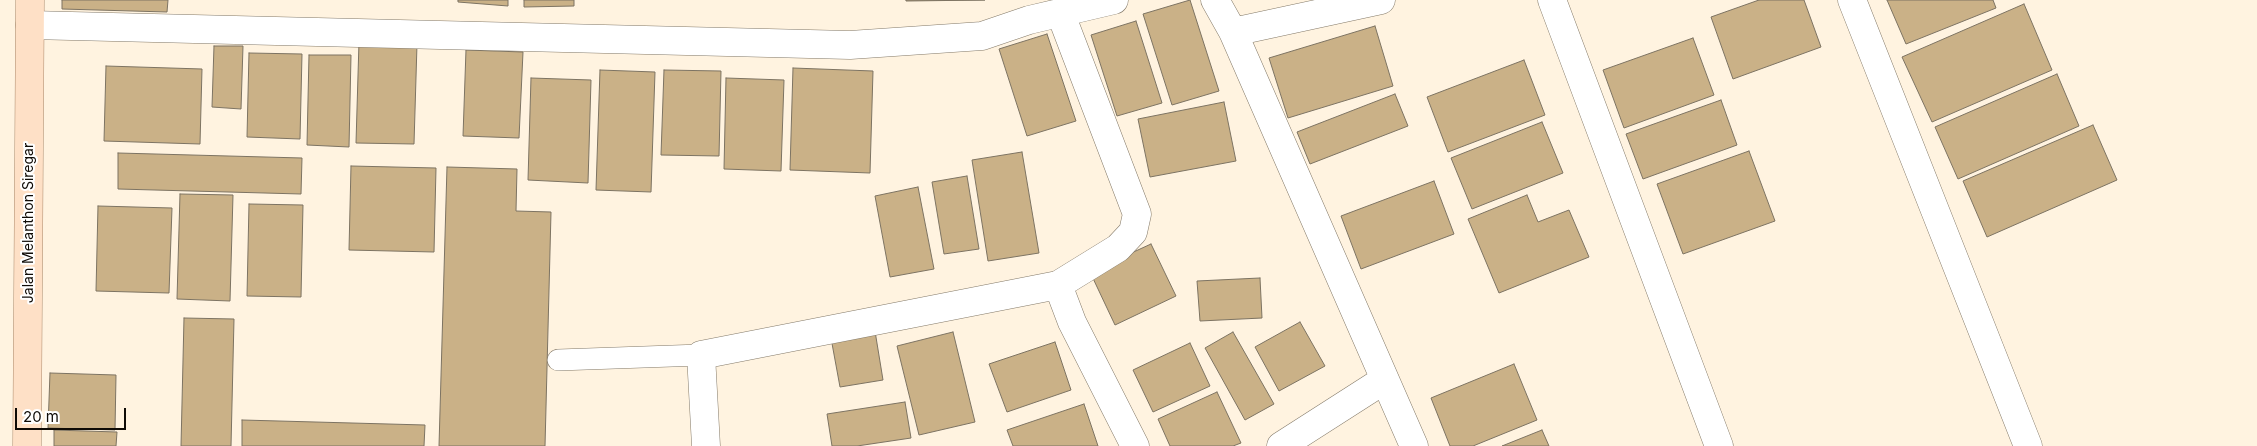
<!DOCTYPE html>
<style>
body{margin:0}
#map{position:relative;width:2257px;height:446px;overflow:hidden;background:#fff3e0;font-family:Inter,sans-serif}
canvas{display:block}
.scale{position:absolute;left:15px;top:408px;width:111px;height:22px;box-sizing:border-box;border:2px solid #0f0b06;border-top:0;padding-left:6px;font-size:15px;line-height:18px;white-space:nowrap;color:#0f0b06;-webkit-text-stroke:4px #fff;paint-order:stroke}
</style>
<div id="map">
<canvas width="2257" height="446"></canvas>
<div class="scale">20 m</div>
</div>
<script>
const context = document.querySelector('canvas').getContext('2d');
context.lineJoin = 'round';
function fill(path, color) { context.fillStyle = color; context.fill(path, 'evenodd'); }
const shape = rows => new Path2D(rows.map(r => 'M' + r).join(''));
function strokePath(path, color, width, dash) { context.strokeStyle = color; context.lineWidth = width; context.lineCap = dash ? 'butt' : 'round'; context.setLineDash(dash || []); context.stroke(path); }
function label(font, color, halo, rows, align = 'center') {
  context.font = font + ' Inter,sans-serif'; context.lineWidth = 4; context.setLineDash([]); context.textBaseline = 'middle'; context.strokeStyle = halo; context.fillStyle = color; for (const [text, x, y, turn = 0] of rows) {
    context.save(); context.translate(x, y); context.rotate((+turn || 0) * Math.PI / 180); context.textAlign = isNaN(turn) ? turn : align; if (halo) context.strokeText(text, 0, 0); context.fillText(text, 0, 0); context.restore();
  }
}
const building = shape([
 [62,0,168,0,167,12,62,9,62,0],
 [458,0,508,0,508,6,458,2,458,0],
 [524,0,574,0,574,6,524,7,524,0],
 [906,0,985,0,906,1,906,0],
 [1190,0,1219,91,1172,105,1143,14,1190,0],
 [1759,0,1804,0,1821,47,1733,79,1711,17,1759,0],
 [1887,0,1993,0,1996,8,1906,44,1887,0],
 [2024,4,2052,70,1932,122,1902,57,2024,4],
 [1136,21,1162,103,1117,116,1091,35,1136,21],
 [1375,26,1393,86,1288,118,1269,58,1375,26],
 [1047,34,1076,121,1027,136,999,49,1047,34],
 [1693,38,1714,95,1624,128,1603,70,1693,38],
 [359,42,417,44,414,144,356,143,359,42],
 [214,46,243,46,241,109,212,107,214,46],
 [466,50,523,52,519,138,463,136,466,50],
 [249,53,302,54,300,139,247,137,249,53],
 [309,55,351,55,349,147,307,145,309,55],
 [1524,60,1545,115,1448,152,1427,97,1524,60],
 [106,66,202,69,200,144,104,141,106,66],
 [793,68,873,71,870,173,790,170,793,68],
 [600,70,655,72,651,192,596,190,600,70],
 [664,70,721,71,719,156,661,155,664,70],
 [2057,74,2079,126,1958,179,1935,127,2057,74],
 [531,78,591,80,588,183,528,180,531,78],
 [726,78,784,80,781,171,724,169,726,78],
 [1395,94,1408,126,1310,164,1297,132,1395,94],
 [1721,100,1737,145,1643,179,1626,134,1721,100],
 [1224,102,1236,161,1150,177,1138,119,1224,102],
 [1542,122,1563,173,1472,209,1451,158,1542,122],
 [2093,125,2117,180,1987,237,1963,181,2093,125],
 [1749,151,1775,221,1683,254,1657,184,1749,151],
 [1022,152,1039,253,988,261,972,160,1022,152],
 [118,153,302,158,301,194,118,189,118,153],
 [351,166,436,168,434,252,349,250,351,166],
 [447,167,517,169,516,211,551,212,545,446,439,446,447,167],
 [967,176,979,249,944,254,932,182,967,176],
 [1434,181,1454,234,1361,269,1341,216,1434,181],
 [918,187,934,269,890,277,875,196,918,187],
 [180,194,233,195,230,301,177,299,180,194],
 [1527,195,1538,222,1569,210,1589,257,1499,293,1468,219,1527,195],
 [249,204,303,205,301,297,247,296,249,204],
 [98,206,172,208,169,293,96,291,98,206],
 [1151,244,1176,296,1115,325,1090,272,1151,244],
 [1260,278,1262,318,1200,321,1197,281,1260,278],
 [184,318,234,319,231,446,181,446,184,318],
 [1300,322,1325,366,1279,391,1255,347,1300,322],
 [875,331,883,380,840,387,831,338,875,331],
 [953,332,975,422,919,435,897,346,953,332],
 [1233,332,1274,404,1245,420,1205,348,1233,332],
 [1055,342,1071,390,1007,412,989,364,1055,342],
 [1190,343,1210,386,1153,412,1133,370,1190,343],
 [1514,364,1537,420,1473,446,1450,446,1431,398,1514,364],
 [50,373,116,375,115,430,48,428,50,373],
 [1217,392,1241,443,1233,446,1170,446,1158,419,1217,392],
 [905,402,911,438,857,446,832,446,827,414,905,402],
 [1084,404,1098,446,1013,446,1007,430,1084,404],
 [242,420,425,425,424,446,242,446,242,420],
 [54,430,117,432,116,446,54,446,54,430],
 [1542,430,1549,446,1502,446,1542,430]
]);
const service = shape([
 [558,360,701,355]
]);
const minor = shape([
 [1215,0,1233,32,1414,446],
 [1552,0,1719,446],
 [1852,0,2028,446],
 [30,25,850,45,982,36,1029,20,1114,0],
 [1233,32,1381,0],
 [1058,285,1118,248,1133,232,1137,214,1060,12],
 [706,446,701,355,1058,285,1072,322,1135,446],
 [1281,446,1384,380]
]);
const primary = shape([
 [27,446,30,0]
]);
const streetNames = [
 ["Jalan Melanthon Siregar",29,223,-90]
];
fill(building, '#cab187');
strokePath(building, '#7d7362', 1);
strokePath(service, '#847a69', 22);
strokePath(minor, '#847a69', 29);
strokePath(primary, '#aa886a', 29);
strokePath(service, '#fff', 21);
strokePath(minor, '#fff', 28);
strokePath(primary, '#fee0c6', 28);
label('14px', '#0f0b06', '#fff', streetNames);
</script>
